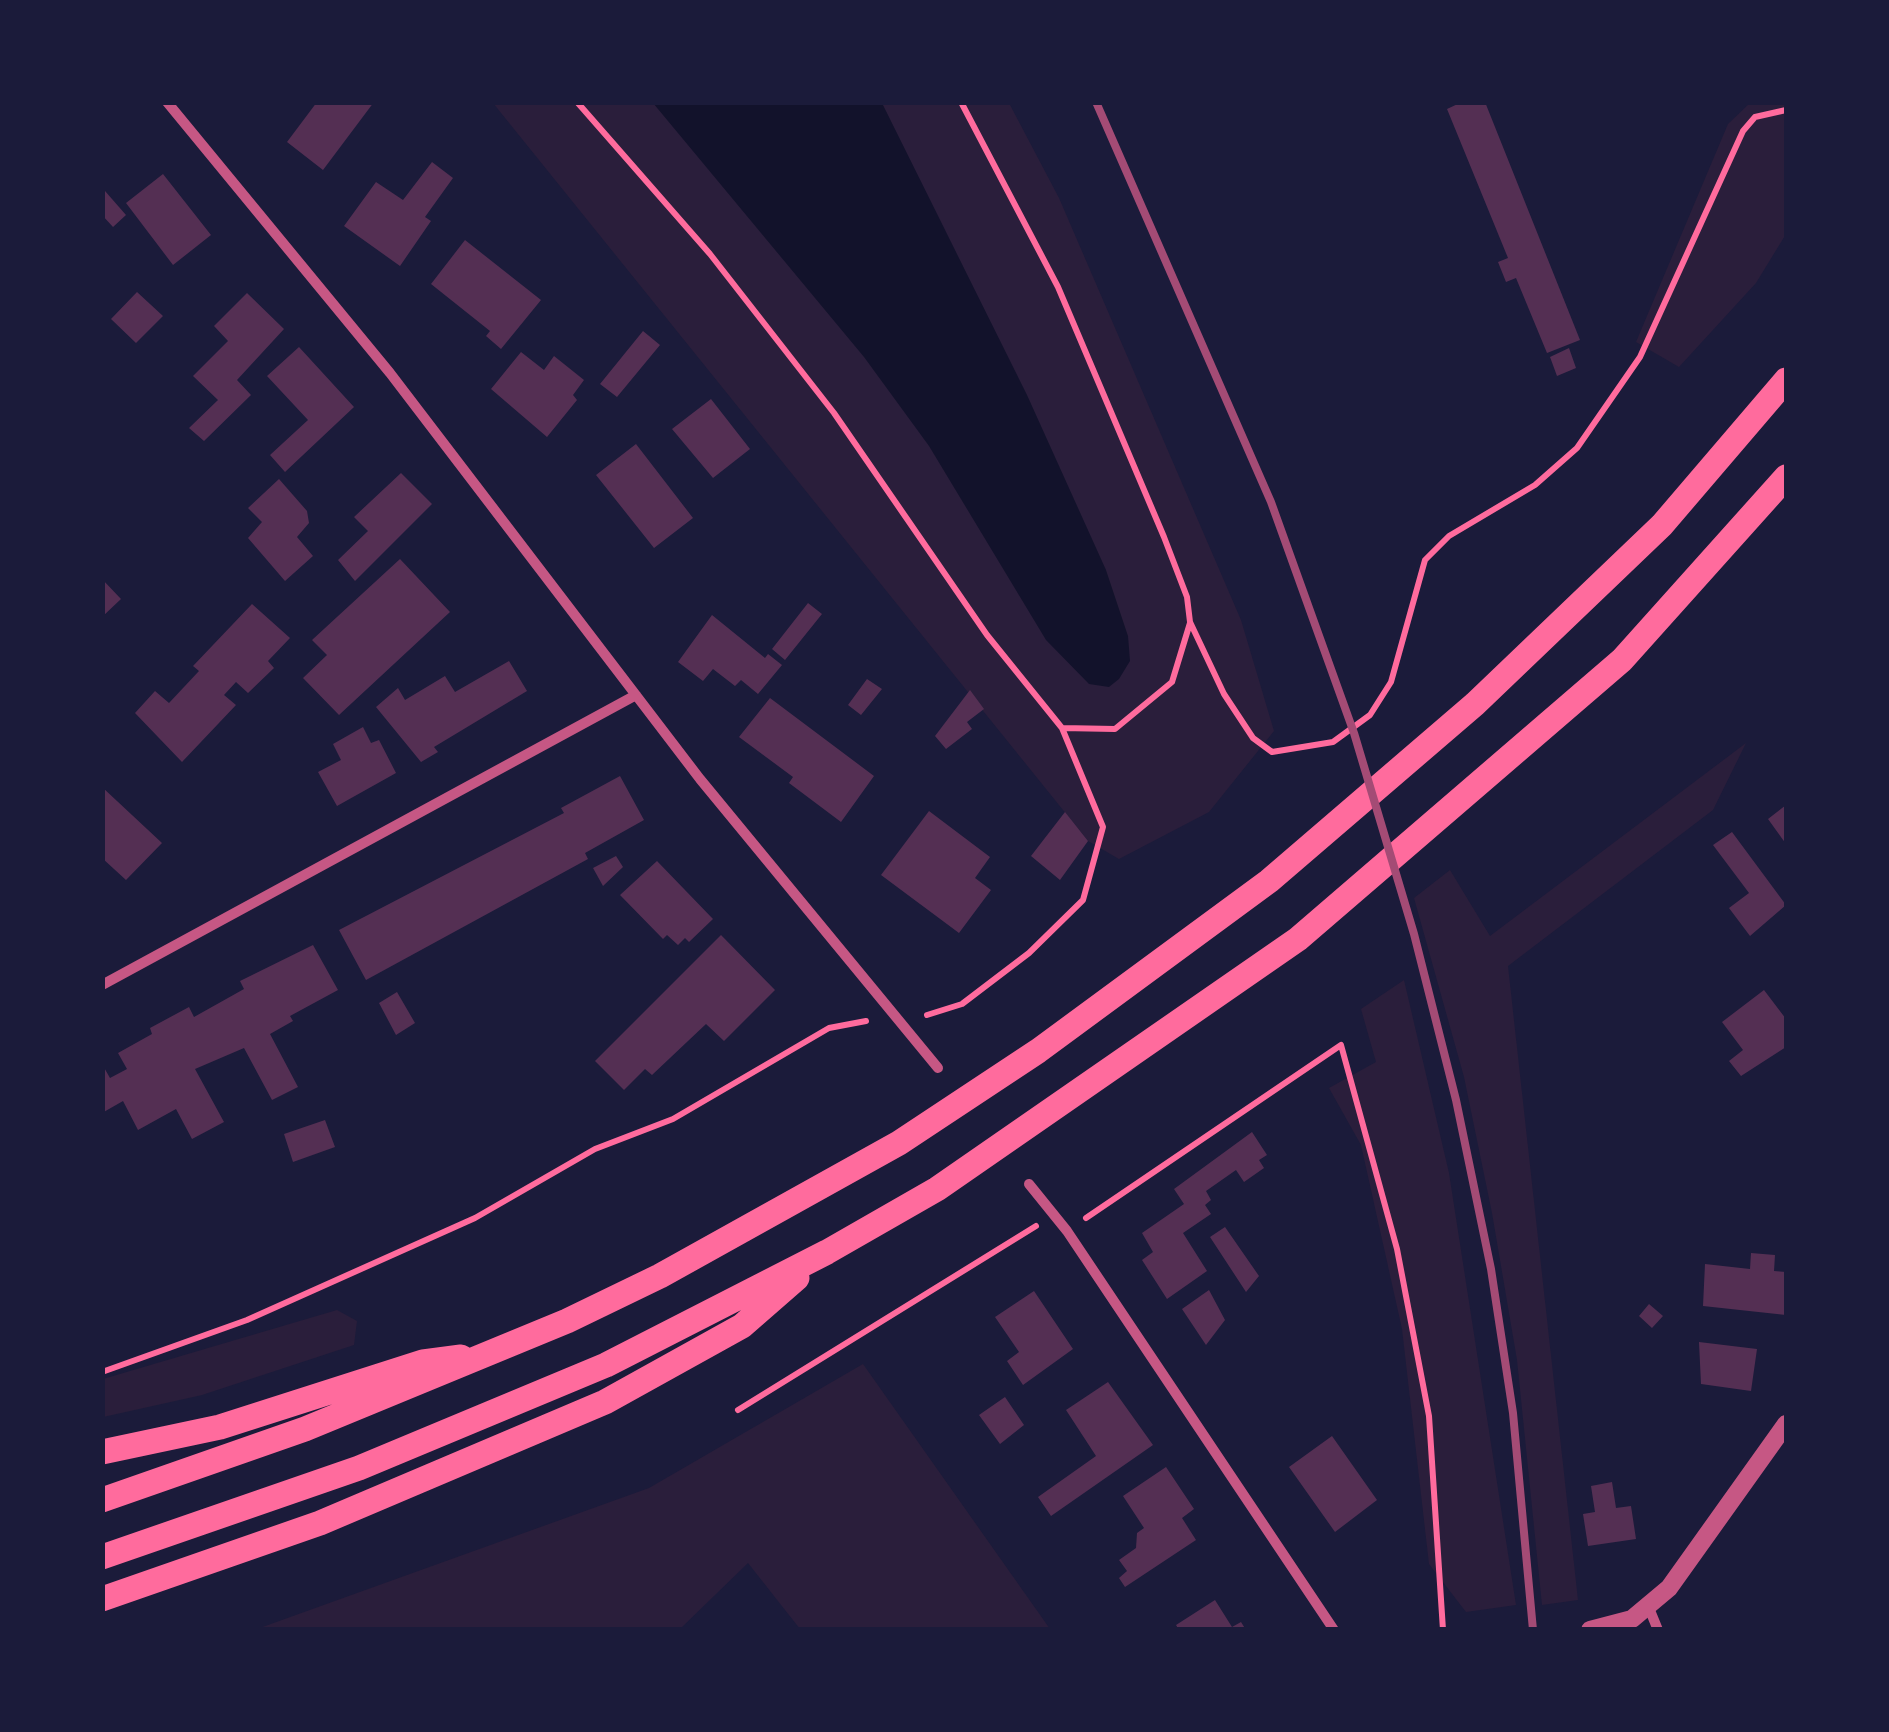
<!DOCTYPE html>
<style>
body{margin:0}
#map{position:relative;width:1889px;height:1732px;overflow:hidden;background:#1b1b3a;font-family:"Roboto Condensed",sans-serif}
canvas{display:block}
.frame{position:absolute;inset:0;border:105px solid #1b1b3a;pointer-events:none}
</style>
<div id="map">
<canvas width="1889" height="1732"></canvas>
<div class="frame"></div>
</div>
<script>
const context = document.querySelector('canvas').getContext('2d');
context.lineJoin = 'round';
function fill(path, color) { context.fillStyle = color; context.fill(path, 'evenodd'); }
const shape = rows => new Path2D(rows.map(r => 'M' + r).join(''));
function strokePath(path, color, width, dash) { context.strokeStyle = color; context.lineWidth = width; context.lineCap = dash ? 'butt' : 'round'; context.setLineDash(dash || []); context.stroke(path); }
const green = shape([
 [493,103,1009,103,1059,198,1241,620,1274,731,1209,812,1119,859,1088,841],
 [1750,103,1786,103,1786,234,1756,283,1679,367,1636,342,1728,124],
 [1746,743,1713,810,1508,966,1578,1600,1542,1605,1517,1360,1492,1213,1464,1077,1414,898,1450,870,1490,936],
 [1404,980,1449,1173,1516,1605,1466,1612,1429,1564,1402,1329,1361,1145,1329,1088,1376,1062,1361,1009],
 [337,1310,357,1321,354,1345,202,1395,103,1417,103,1379],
 [863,1364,1050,1629,800,1629,748,1563,680,1629,257,1629,649,1488]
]);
const water = shape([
 [653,103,882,103,1027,395,1106,570,1128,636,1130,661,1119,679,1109,687,1089,684,1046,640,929,446,864,357]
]);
const building = shape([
 [317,102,374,102,323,170,287,142],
 [1462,102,1485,102,1580,340,1547,353,1516,278,1506,282,1498,262,1508,258,1447,109],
 [432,162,453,178,425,217,431,221,400,266,344,226,376,182,403,200],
 [163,174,211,235,173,265,126,203],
 [105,191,126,215,113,227,102,215],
 [465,240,541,300,501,349,486,336,490,331,431,284],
 [137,292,163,316,136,343,111,319],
 [247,293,284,329,237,380,251,395,204,441,189,428,218,400,193,376,228,341,214,326],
 [643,331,660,345,617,397,600,384],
 [299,347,354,407,285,472,270,455,308,420,267,376],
 [1569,348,1576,368,1557,376,1550,357],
 [521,352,544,370,554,356,584,380,573,395,577,400,547,437,491,389],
 [711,399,750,449,713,478,672,429],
 [636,444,693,518,654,548,596,475],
 [401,473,432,504,355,581,338,560,368,531,354,517],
 [279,479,307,511,309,523,297,537,313,556,285,581,248,538,262,522,248,508],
 [400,559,450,612,339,715,303,678,327,655,312,640],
 [102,579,121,599,102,617],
 [808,603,822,614,785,660,772,649],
 [252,604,290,638,268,661,274,668,248,693,236,682,224,695,236,705,182,762,135,713,155,691,169,703,199,671,193,666],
 [712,615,765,658,768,654,782,665,758,694,741,680,735,686,713,669,703,681,678,662],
 [509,661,527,691,434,747,438,752,421,762,376,707,398,688,405,700,445,676,455,692],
 [867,679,882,689,861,715,848,705],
 [970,690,984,709,967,722,972,729,946,749,935,736],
 [770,698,874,776,841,822,789,783,793,777,739,737],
 [363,727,371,743,379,740,396,773,337,806,318,772,341,760,333,744],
 [620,776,644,820,585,853,588,859,366,980,339,930,564,813,561,808],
 [102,787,162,843,126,880,102,858],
 [1786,805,1786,844,1768,819],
 [929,811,990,857,975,878,991,890,959,933,881,875],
 [1065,812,1088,841,1060,880,1031,856],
 [1732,832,1786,905,1750,936,1729,908,1749,893,1713,845],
 [616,856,623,867,603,886,593,868],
 [657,861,713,919,689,942,685,938,678,945,667,935,663,939,620,895],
 [721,935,775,990,724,1041,706,1024,652,1075,645,1069,624,1090,595,1061],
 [313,945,338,990,290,1016,293,1021,270,1034,298,1087,272,1100,244,1048,195,1069,224,1122,192,1139,176,1109,138,1130,123,1101,102,1113,102,1064,110,1078,127,1069,118,1053,152,1034,150,1028,189,1007,194,1017,244,989,240,981],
 [1764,990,1786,1019,1786,1047,1741,1076,1729,1061,1743,1050,1722,1022],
 [397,992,415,1023,396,1035,379,1003],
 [325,1120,335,1147,293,1162,284,1134],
 [1252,1132,1267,1155,1259,1160,1264,1168,1244,1182,1236,1170,1206,1191,1211,1200,1205,1205,1211,1214,1183,1233,1207,1271,1167,1299,1142,1260,1153,1252,1142,1233,1184,1204,1174,1189],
 [1225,1227,1259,1276,1246,1292,1210,1237],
 [1751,1253,1775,1255,1774,1271,1786,1272,1786,1315,1703,1306,1705,1264,1750,1269],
 [1209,1290,1225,1320,1206,1345,1182,1309],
 [1034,1291,1073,1349,1023,1385,1007,1361,1019,1352,995,1317],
 [1649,1304,1663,1316,1652,1328,1639,1316],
 [1699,1342,1757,1349,1751,1391,1701,1384],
 [1108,1382,1153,1445,1051,1516,1038,1497,1096,1456,1066,1410],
 [1005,1397,1024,1425,1000,1444,979,1415],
 [1332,1436,1377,1500,1335,1532,1289,1467],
 [1166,1467,1194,1509,1182,1518,1196,1540,1125,1587,1119,1578,1127,1571,1119,1560,1136,1548,1137,1533,1144,1528,1123,1496],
 [1612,1482,1616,1508,1631,1506,1636,1539,1588,1546,1583,1514,1595,1512,1591,1486],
 [1215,1600,1232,1627,1241,1622,1246,1630,1179,1630,1176,1625]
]);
const path = shape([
 [577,102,710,254,834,413,987,635,1062,728,1115,729,1172,682,1190,623],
 [961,102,1058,287,1164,537,1187,597,1190,622,1224,694,1253,738,1272,752,1333,742,1370,715,1391,682,1425,560,1449,536,1535,485,1577,448,1640,357,1743,131,1755,117,1786,110],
 [927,1015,962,1004,1029,953,1083,900,1103,827,1062,728],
 [1086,1218,1341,1045,1397,1249,1429,1416,1443,1630],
 [102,1372,247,1320,475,1218,595,1149,673,1119,829,1028,866,1021],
 [738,1410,1036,1226]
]);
const minor = shape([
 [167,102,390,373,700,779,938,1068],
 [102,985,636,695],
 [1029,1184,1067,1231,1334,1630],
 [1649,1608,1658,1630]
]);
const tertiary = shape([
 [1590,1630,1632,1619,1669,1588,1786,1424]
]);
const primary = shape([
 [102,1452,220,1427,423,1362,461,1357],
 [102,1500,305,1429,567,1321,660,1276,899,1143,1038,1051,1269,881,1475,704,1662,525,1786,380],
 [102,1557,359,1468,606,1365,827,1252,937,1189,1298,939,1622,660,1786,477],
 [102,1599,320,1523,605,1402,742,1326,797,1278]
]);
const rail = shape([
 [1096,102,1271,502,1354,733,1414,934,1456,1100,1491,1269,1513,1413,1533,1630]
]);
fill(green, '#2a1e3b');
fill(water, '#12122b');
fill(building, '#542f53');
strokePath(path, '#ff6b9d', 6);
strokePath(minor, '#c65784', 10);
strokePath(tertiary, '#c65784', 18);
strokePath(primary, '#ff6b9d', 25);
strokePath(rail, '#a44b75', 8);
</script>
